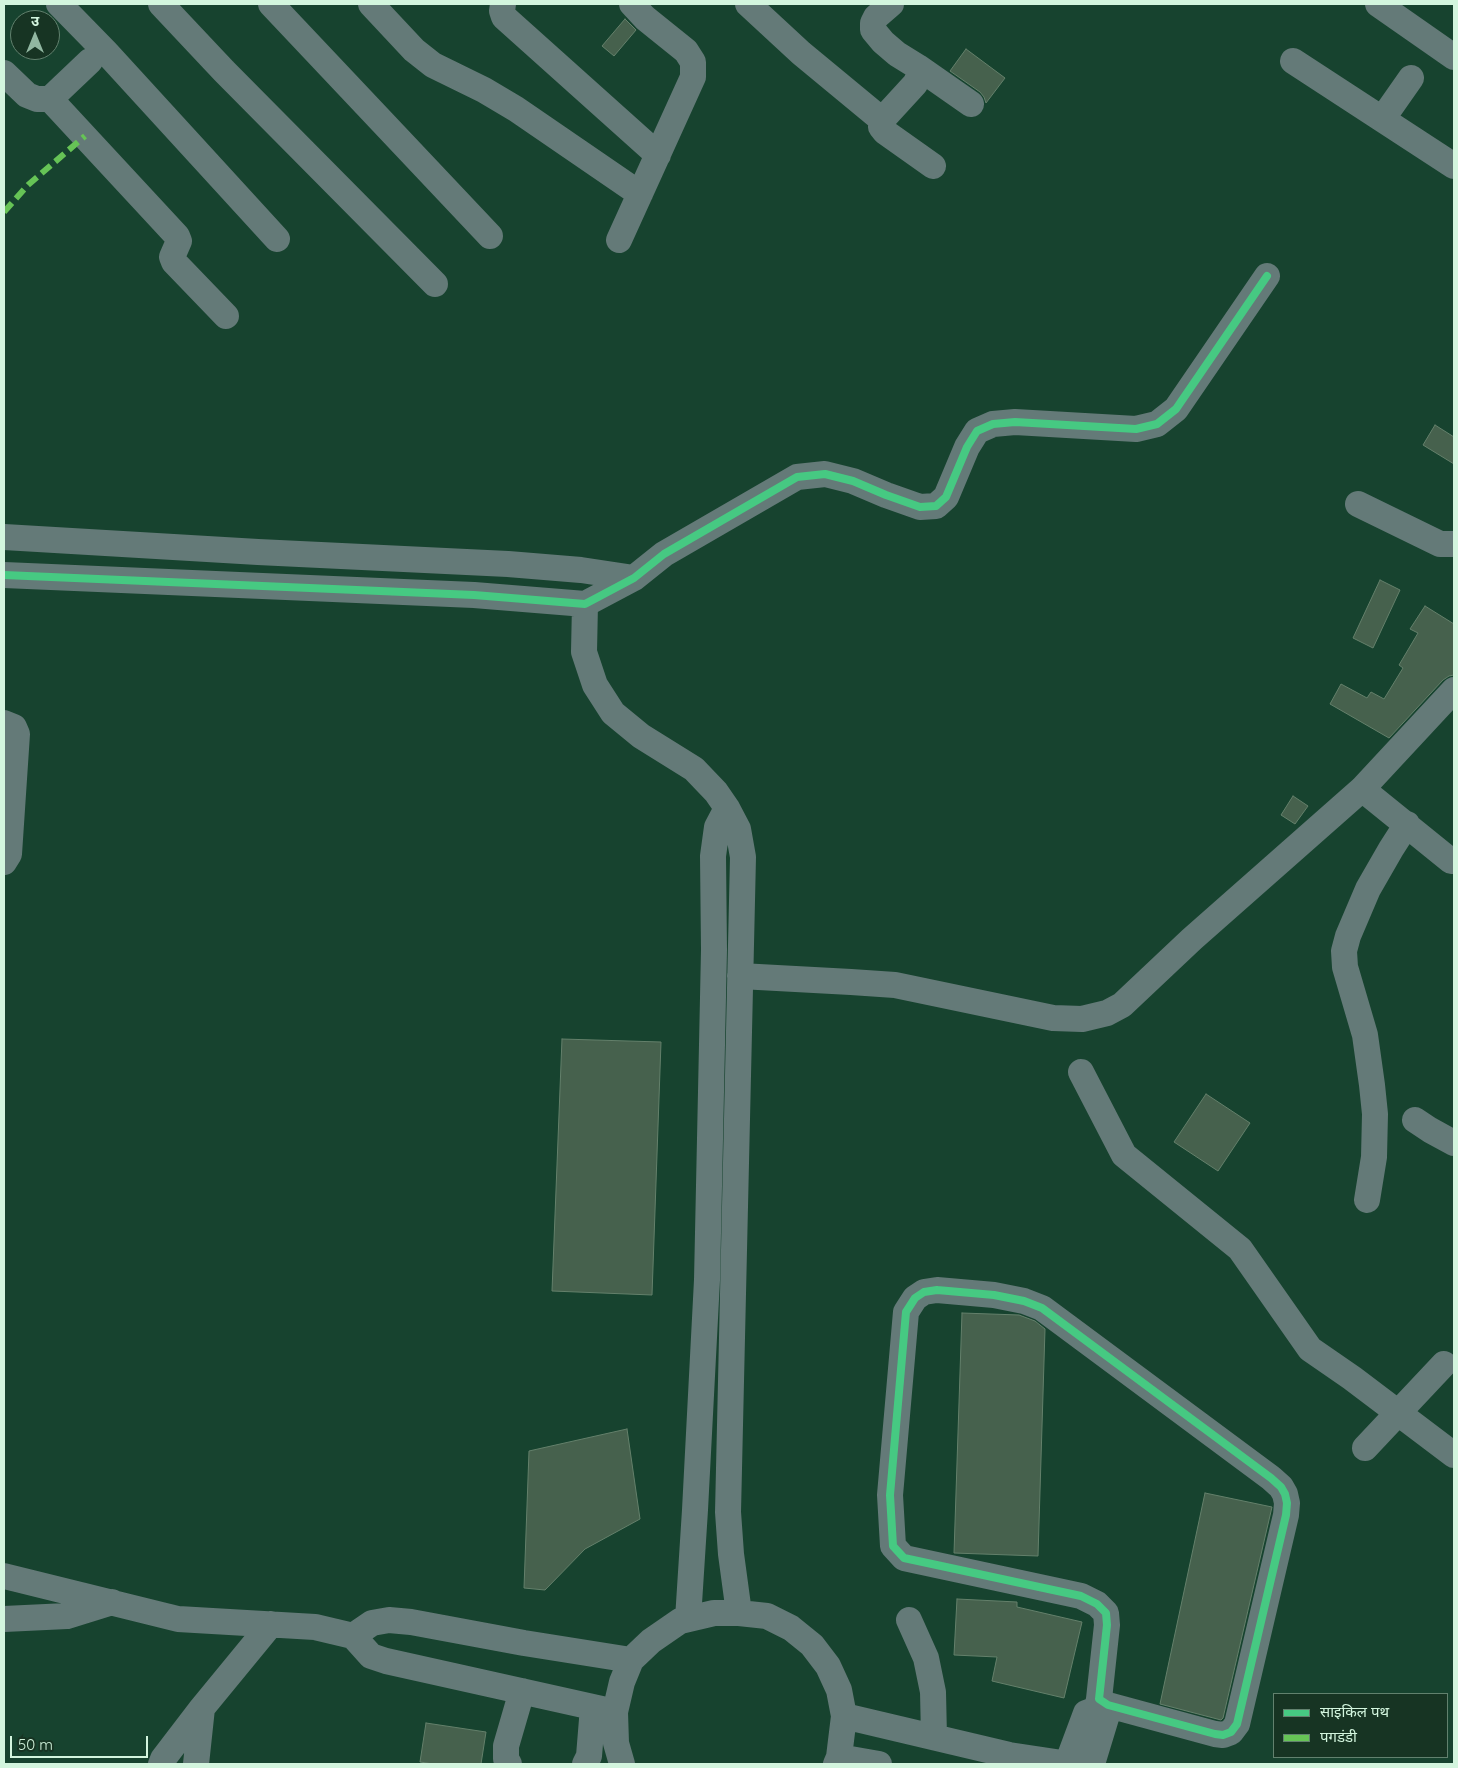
<!DOCTYPE html>
<meta charset="utf-8">
<style>
body{margin:0}
#map{position:relative;width:1458px;height:1768px;overflow:hidden;background:#17432f;font-family:Quicksand,"Noto Sans Devanagari",sans-serif}
canvas{display:block}
.frame{position:absolute;inset:0;border:5px solid #d3f5de;pointer-events:none}
.legend{position:absolute;left:1273px;top:1693px;width:175px;height:65px;box-sizing:border-box;background:#173423;border:1px solid #62816e;margin:0;padding:6px 9px;list-style:none;font-size:15px;color:#d3f5de}
.legend li{display:flex;align-items:center;gap:10px;height:25px}
.legend b{width:25px;border:1px solid #62816e}
.north{position:absolute;left:10px;top:10px;width:50px;height:50px;box-sizing:border-box;background:#173423;border:1px solid #62816e;border-radius:50%;rotate:0deg;font-size:14px;font-weight:700;line-height:20px;text-align:center;color:#d3f5de}
.north::after{content:'';display:block;margin:auto;width:18px;height:22px;background:#91b7a1;clip-path:polygon(50% 0,100% 100%,50% 72%,0 100%)}
.scale{position:absolute;left:10px;top:1736px;width:138px;height:22px;box-sizing:border-box;border:2px solid #d3f5de;border-top:0;padding-left:6px;font-size:15px;line-height:18px;white-space:nowrap;color:#d3f5de;-webkit-text-stroke:4px #173423;paint-order:stroke}
</style>
<div id="map">
<canvas width="1458" height="1768"></canvas>
<div class="frame"></div>
<ul class="legend">
<li><b style="height:6px;background:#46c982"></b>साइकिल पथ</li>
<li><b style="height:6px;background:#66c356"></b>पगडंडी</li>
</ul>
<div class="north">उ</div>
<div class="scale">50 m</div>
</div>
<script>
const context = document.querySelector('canvas').getContext('2d');
context.lineJoin = 'round';
function fill(path, color) { context.fillStyle = color; context.fill(path, 'evenodd'); }
const shape = rows => new Path2D(rows.map(r => 'M' + r).join(''));
function strokePath(path, color, width, dash) { context.strokeStyle = color; context.lineWidth = width; context.lineCap = dash ? 'butt' : 'round'; context.setLineDash(dash || []); context.stroke(path); }
const building = shape([
 [625,19,636,30,614,56,602,46,625,19],
 [966,49,1005,78,986,103,984,97,980,92,950,71,966,49],
 [1435,425,1454,437,1454,464,1423,445,1435,425],
 [1380,580,1400,590,1373,648,1353,638,1380,580],
 [1425,606,1454,624,1454,675,1449,676,1443,680,1389,738,1330,704,1341,684,1367,698,1371,692,1384,699,1403,668,1399,665,1418,633,1410,629,1425,606],
 [1293,796,1308,806,1295,824,1281,815,1293,796],
 [562,1039,661,1042,652,1295,552,1291,562,1039],
 [1206,1094,1250,1123,1218,1171,1174,1142,1206,1094],
 [962,1313,1019,1315,1035,1321,1045,1329,1038,1556,954,1553,962,1313],
 [627,1429,640,1519,585,1549,545,1590,524,1588,529,1451,627,1429],
 [1205,1493,1272,1507,1223,1718,1221,1720,1160,1704,1205,1493],
 [957,1599,1017,1602,1017,1607,1082,1622,1064,1698,992,1681,997,1657,954,1655,957,1599],
 [426,1723,486,1732,481,1764,433,1764,420,1762,426,1723]
]);
const minor = shape([
 [59,4,105,51,277,239],
 [161,4,224,71,435,284],
 [271,4,490,236],
 [371,4,414,50,433,65,484,90,516,109,640,194],
 [503,4,502,11,504,17,658,155],
 [748,4,801,53,882,120],
 [891,4,876,17,873,23,873,30,883,42,897,54,918,67,920,75,915,84,882,120,881,127,885,132,933,166],
 [1378,4,1454,57],
 [1293,61,1454,166],
 [918,67,971,104],
 [4,73,27,95,37,99,50,99,90,61],
 [50,99,177,236,179,241,172,257,174,262,226,316],
 [1383,118,1411,78],
 [619,240,693,77,693,62,686,51,645,18,632,4],
 [1358,504,1440,544,1454,544],
 [4,537,258,552,508,564,581,570,634,578],
 [4,575,474,595,585,604,634,578,664,554,797,477,825,474,853,481,886,495,920,507,936,506,946,497,967,447,977,431,993,424,1015,422,1136,429,1157,424,1176,409,1267,276],
 [585,604,584,652,595,685,613,713,641,736,694,769,716,792,727,808,738,829,743,857,728,1512,731,1554,739,1613],
 [4,723,14,727,17,734,9,854,4,862],
 [1362,789,1451,861,1454,861],
 [740,976,851,982,895,985,1053,1018,1082,1019,1107,1013,1122,1005,1192,939,1362,789,1454,690],
 [1081,1072,1124,1155,1240,1249,1310,1349,1352,1378,1454,1455],
 [1415,1120,1430,1130,1454,1143],
 [1367,1200,1374,1157,1375,1114,1372,1085,1365,1035,1345,967,1344,951,1348,936,1368,889,1391,849,1407,824],
 [937,1290,994,1295,1024,1301,1042,1308,1271,1478,1281,1487,1285,1494,1287,1503,1286,1515,1237,1724,1231,1732,1223,1735,1215,1734,1108,1705,1099,1699,1107,1625,1106,1613,1097,1604,1081,1596,904,1558,893,1546,890,1495,906,1312,915,1298,924,1292,937,1290],
 [1365,1448,1444,1364],
 [4,1576,178,1619,315,1627,353,1636,371,1656,386,1661,615,1712],
 [4,1619,67,1616,112,1602],
 [688,1619,695,1510,707,1280,714,950,713,856,717,827,727,808],
 [909,1620,926,1658,933,1692,934,1737],
 [353,1636,372,1623,389,1620,411,1622,524,1643,631,1660],
 [844,1716,1009,1755,1069,1764],
 [839,1757,879,1764],
 [161,1764,163,1759,202,1708,271,1624],
 [196,1764,202,1708],
 [509,1764,506,1759,506,1746,522,1691],
 [585,1764,589,1756,593,1707],
 [622,1764,616,1743,615,1712,622,1682,631,1660,651,1641,680,1621,714,1613,739,1613,767,1616,791,1628,812,1645,828,1666,839,1690,844,1716,839,1757,836,1764],
 [1067,1764,1086,1713,1097,1709],
 [1092,1764,1106,1718,1097,1709,1099,1699]
]);
const quiet = shape([
 [4,212,28,185,85,136]
]);
const cycleway = shape([
 [4,575,474,595,585,604,634,578,664,554,797,477,825,474,853,481,886,495,920,507,936,506,946,497,967,447,977,431,993,424,1015,422,1136,429,1157,424,1176,409,1267,276],
 [937,1290,994,1295,1024,1301,1042,1308,1271,1478,1281,1487,1285,1494,1287,1503,1286,1515,1237,1724,1231,1732,1223,1735,1215,1734,1108,1705,1099,1699,1107,1625,1106,1613,1097,1604,1081,1596,904,1558,893,1546,890,1495,906,1312,915,1298,924,1292,937,1290]
]);
fill(building, '#46614d');
strokePath(building, '#64806b', 1);
strokePath(minor, '#647a78', 26);
strokePath(quiet, '#66c356', 6, [12, 6]);
strokePath(cycleway, '#46c982', 8);
</script>
